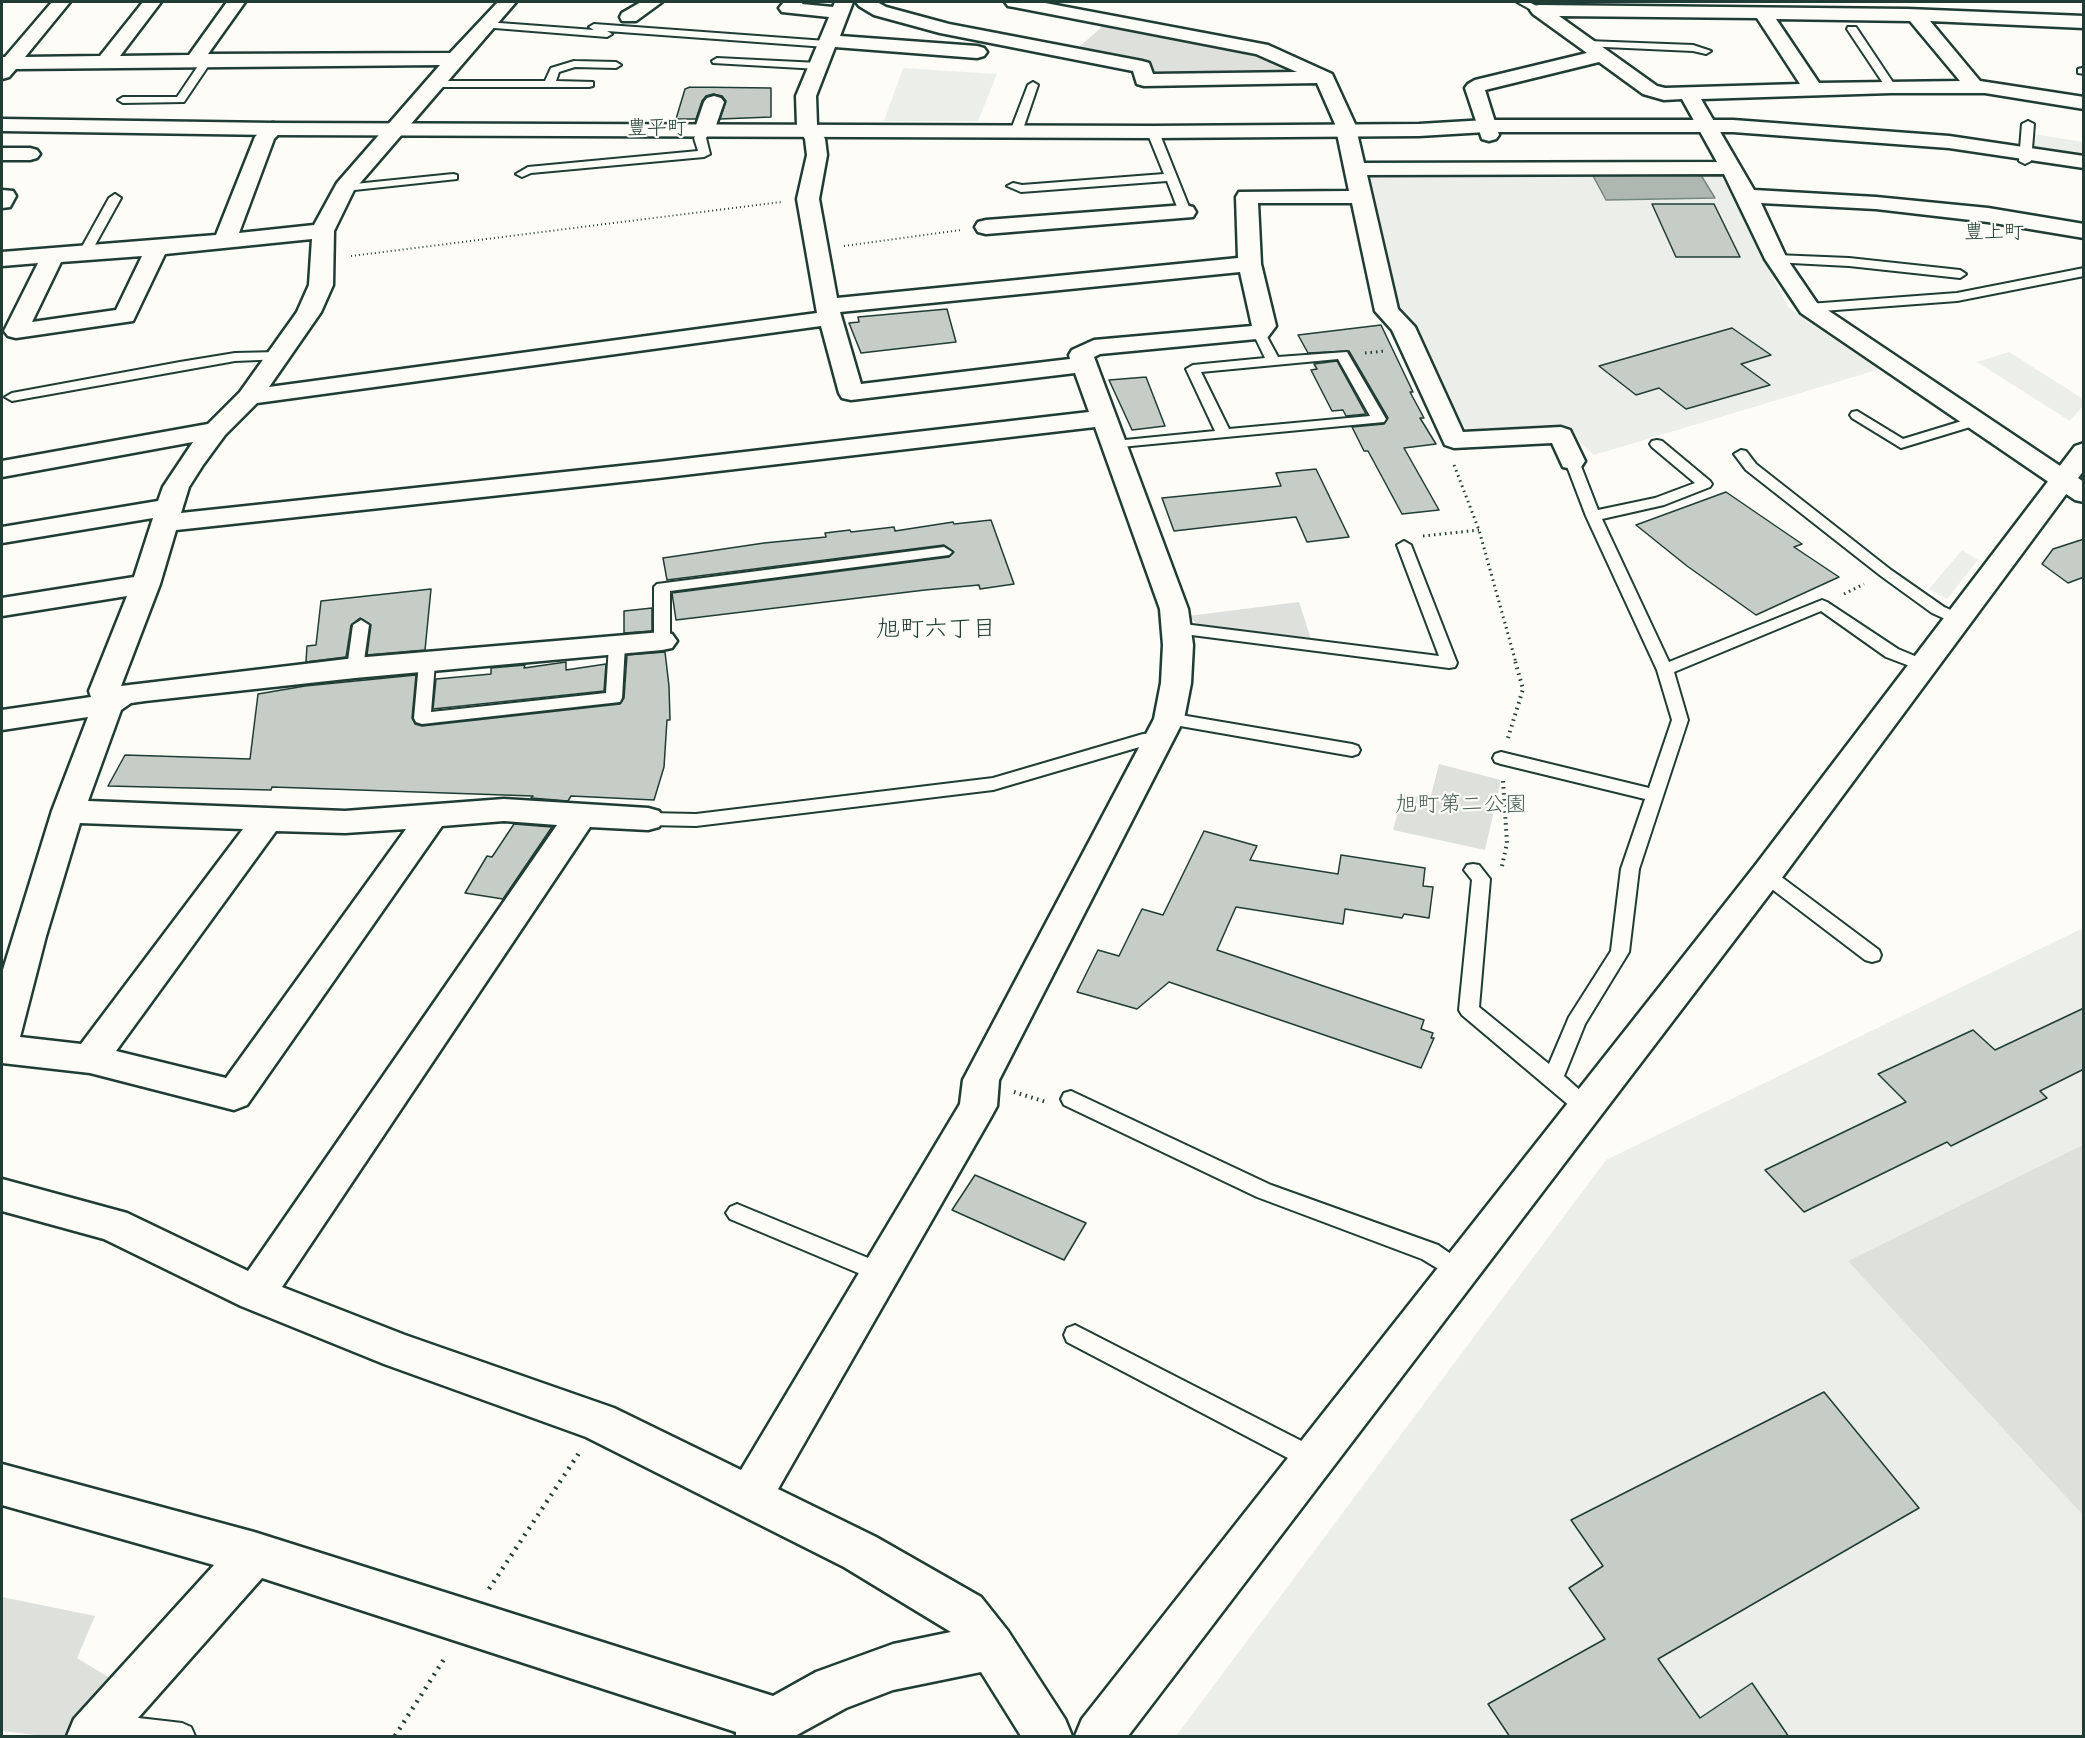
<!DOCTYPE html>
<meta charset="utf-8">
<style>
body{margin:0}
#map{position:relative;width:2085px;height:1738px;overflow:hidden;background:#fdfcf7;font-family:"Gochi Hand",sans-serif}
canvas{display:block}
.frame{position:absolute;inset:0;border:3px solid #1f3d34;pointer-events:none}
</style>
<div id="map">
<canvas width="2085" height="1738"></canvas>
<div class="frame"></div>
</div>
<script>
const context = document.querySelector('canvas').getContext('2d');
context.lineJoin = 'round';
function fill(path, color) { context.fillStyle = color; context.fill(path, 'evenodd'); }
const shape = rows => new Path2D(rows.map(r => 'M' + r).join(''));
function strokePath(path, color, width, dash) { context.strokeStyle = color; context.lineWidth = width; context.lineCap = dash ? 'butt' : 'round'; context.setLineDash(dash || []); context.stroke(path); }
function label(font, color, halo, rows, align = 'center') {
  context.font = font + ' "Gochi Hand","Klee One",sans-serif'; context.lineWidth = 4.5; context.setLineDash([]); context.textBaseline = 'middle'; context.strokeStyle = halo; context.fillStyle = color; for (const [text, x, y, turn = 0] of rows) {
    context.save(); context.translate(x, y); context.rotate((+turn || 0) * Math.PI / 180); context.textAlign = isNaN(turn) ? turn : align; if (halo) context.strokeText(text, 0, 0); context.fillText(text, 0, 0); context.restore();
  }
}
const built = shape([
 [903,68,997,74,978,121,884,121],
 [2033,134,2083,142,2083,156,2034,148],
 [1706,171,1722,177,1788,307,1880,369,1594,455,1563,427,1476,433,1466,430,1423,348,1397,309,1362,176,1370,172],
 [2009,352,2083,399,2083,406,2070,421,1977,362],
 [1962,550,1978,560,1947,599,1929,589],
 [2083,928,2083,1736,1176,1736,1606,1160]
]);
const green = shape([
 [1112,24,1247,51,1306,75,1155,77,1080,51,1078,48,1104,25],
 [1299,602,1311,639,1201,627,1188,616],
 [1439,764,1501,780,1485,850,1393,830,1403,794,1430,799],
 [2083,1145,2083,1515,1848,1261],
 [2,1597,95,1616,77,1658,113,1680,74,1736,44,1736,2,1731]
]);
const water = shape([
 [1699,172,1715,198,1606,200,1592,174,1699,172]
]);
const building = shape([
 [690,87,771,88,771,117,720,119,726,101,722,96,713,94,706,96,702,101,696,119,676,119,685,89,690,87],
 [1652,204,1714,204,1740,257,1676,257,1652,204],
 [947,309,956,342,861,353,849,323,859,322,858,317,947,309],
 [1381,325,1413,392,1410,392,1424,418,1420,418,1436,444,1404,448,1439,510,1402,514,1368,451,1364,451,1352,427,1384,424,1388,418,1349,351,1308,353,1298,335,1381,325],
 [1732,328,1771,355,1741,364,1770,385,1686,409,1659,388,1636,395,1599,366,1732,328],
 [1337,361,1366,414,1346,416,1343,410,1332,411,1311,370,1317,369,1314,364,1337,361],
 [1146,377,1165,426,1132,430,1109,380,1146,377],
 [1316,469,1349,537,1307,542,1296,517,1174,531,1162,498,1281,486,1276,473,1316,469],
 [1726,492,1802,544,1794,547,1839,577,1756,615,1687,566,1636,525,1726,492],
 [991,520,1014,584,980,589,979,585,925,590,676,620,672,593,949,557,954,552,944,545,667,580,663,558,764,543,826,537,825,533,850,530,851,532,894,527,895,531,953,522,954,524,991,520],
 [2084,539,2084,577,2068,583,2042,564,2053,549,2084,539],
 [431,589,425,650,367,655,371,625,360,618,351,625,346,657,306,662,307,646,316,645,321,601,431,589],
 [652,608,652,631,624,633,624,611,652,608],
 [665,652,669,686,670,720,667,720,664,767,654,800,571,796,568,801,531,798,533,796,272,787,271,790,108,786,125,755,250,759,258,694,305,686,416,675,412,718,415,724,422,726,620,704,624,698,627,655,665,652],
 [566,662,566,670,606,664,604,691,433,709,436,679,491,674,491,668,525,665,524,668,566,662],
 [514,824,552,827,503,899,465,893,487,856,492,857,514,824],
 [1204,831,1257,846,1250,860,1338,874,1341,855,1425,868,1423,886,1433,887,1429,918,1404,914,1402,918,1345,909,1343,924,1236,907,1217,950,1424,1020,1421,1029,1433,1033,1431,1038,1434,1038,1421,1068,1169,982,1137,1009,1077,992,1098,950,1119,956,1142,909,1163,915,1204,831],
 [2084,1008,2084,1069,2040,1091,2047,1098,1951,1146,1947,1142,1804,1212,1765,1170,1906,1102,1878,1074,1973,1030,1995,1050,2084,1008],
 [975,1175,1086,1223,1064,1260,952,1210,975,1175],
 [1824,1392,1919,1508,1658,1659,1700,1718,1752,1683,1789,1737,1510,1737,1488,1704,1605,1639,1569,1588,1603,1566,1571,1520,1824,1392]
]);
const pathFar3 = shape([
 [844,246,961,230],
 [351,256,781,202]
]);
const pathFar2 = shape([
 [1365,353,1385,351],
 [1454,465,1479,530,1516,663],
 [1423,536,1479,530],
 [1844,594,1864,584]
]);
const pathFar1 = shape([
 [1508,738,1523,689,1515,661],
 [1502,866,1507,843,1503,781],
 [1014,1092,1046,1102]
]);
const path = shape([
 [489,1589,579,1453],
 [395,1736,446,1656]
]);
const lane = shape([
 [1517,2,1529,2,1544,10,1535,12,1517,2],
 [486,22,594,30,589,27,594,24,826,41,831,44,826,47,607,31,612,34,607,37,482,27,481,25,486,22],
 [1848,27,1856,27,1896,87,1895,89,1887,89,1847,29,1848,27],
 [1587,41,1693,45,1711,51,1706,54,1693,51,1583,46,1582,44,1587,41],
 [717,58,819,63,824,66,819,69,713,63,712,61,717,58],
 [206,59,211,62,184,102,123,103,118,100,123,97,177,97,202,60,206,59],
 [574,61,616,62,621,65,616,68,575,67,559,72,556,81,593,82,593,86,589,87,433,87,428,84,433,81,545,81,551,68,574,61],
 [2082,68,2084,74,2078,73,2078,69,2082,68],
 [1033,82,1038,85,1022,132,1020,134,1012,134,1010,132,1028,85,1033,82],
 [2028,121,2034,124,2031,161,2025,164,2019,161,2022,124,2028,121],
 [704,128,710,131,706,138,710,154,704,157,531,173,522,177,516,174,528,167,698,151,694,138,700,129,704,128],
 [1153,129,1159,132,1191,212,1189,215,1185,216,1179,212,1167,181,1021,192,1007,186,1013,183,1022,185,1164,174,1147,132,1153,129],
 [453,174,457,175,457,179,345,191,339,188,345,185,453,174],
 [115,194,121,198,90,254,88,257,80,257,78,254,109,198,115,194],
 [1776,255,1849,258,1960,270,1966,274,1960,278,1849,266,1772,262,1770,259,1772,256,1776,255],
 [2084,268,2084,276,1957,301,1809,312,1803,308,1809,304,1957,293,2084,268],
 [1259,329,1265,333,1278,357,1347,352,1386,419,1384,422,1110,448,1108,445,1110,442,1115,441,1215,431,1186,369,1193,365,1265,358,1253,333,1259,329],
 [1338,359,1370,416,1229,429,1201,372,1338,359],
 [278,352,283,353,285,356,283,359,235,361,12,401,5,397,12,393,180,362,235,353,278,352],
 [1857,411,1903,439,1975,417,1982,421,1980,424,1901,448,1852,418,1850,415,1852,412,1857,411],
 [1657,440,1662,441,1710,481,1712,484,1710,487,1664,505,1602,519,1669,662,1822,600,1827,602,1898,649,1929,662,1931,666,1929,670,1923,671,1886,657,1821,611,1674,672,1688,720,1639,869,1629,952,1585,1024,1564,1076,1591,1100,1594,1106,1591,1112,1584,1114,1577,1112,1462,1015,1459,1010,1472,880,1464,870,1467,865,1473,864,1479,865,1490,879,1479,1007,1549,1064,1569,1017,1611,951,1621,869,1645,799,1501,764,1495,762,1493,758,1495,754,1501,752,1649,788,1672,720,1657,670,1586,516,1565,461,1572,457,1579,461,1598,510,1655,498,1695,483,1652,447,1650,444,1652,441,1657,440],
 [1741,450,1746,451,1756,464,1891,570,1944,607,1964,616,1966,619,1964,622,1952,622,1932,613,1881,576,1746,470,1734,454,1741,450],
 [1404,541,1411,545,1457,663,1455,667,1449,668,1176,633,1168,628,1176,623,1439,656,1397,545,1404,541],
 [944,547,952,552,949,555,670,591,670,641,662,646,654,641,654,587,657,584,944,547],
 [361,620,369,625,363,668,361,672,355,673,349,672,347,668,353,625,361,620],
 [617,640,625,645,622,698,620,702,422,724,416,722,414,718,419,663,421,659,427,658,435,663,431,712,606,693,609,645,617,640],
 [1169,713,1352,744,1358,746,1360,750,1358,754,1352,756,1163,723,1161,719,1163,715,1169,713],
 [1160,733,1166,735,1168,739,1166,743,1143,746,993,790,696,826,648,825,642,823,639,819,642,815,648,813,696,814,993,778,1143,734,1160,733],
 [1766,868,1772,870,1879,950,1881,955,1879,960,1872,962,1865,960,1760,880,1757,875,1760,870,1766,868],
 [1071,1091,1271,1185,1438,1245,1468,1266,1471,1273,1468,1280,1460,1282,1422,1259,1257,1197,1064,1105,1061,1099,1064,1093,1071,1091],
 [737,1204,890,1267,893,1274,890,1281,882,1283,730,1219,726,1213,730,1207,737,1204],
 [1075,1325,1321,1451,1325,1459,1321,1467,1313,1470,1305,1467,1067,1342,1064,1335,1067,1328,1075,1325],
 [104,1714,182,1723,191,1727,195,1736,96,1736,91,1727,95,1718,104,1714]
]);
const street = shape([
 [52,2,70,2,25,57,100,56,143,2,161,2,120,56,189,55,227,2,245,2,208,54,450,53,498,2,516,2,354,190,334,231,333,285,321,312,269,387,817,313,797,199,807,155,805,139,797,125,796,96,829,17,782,12,779,8,784,2,803,2,802,4,833,7,835,2,853,2,840,36,977,46,984,48,987,52,984,56,977,58,835,47,816,96,817,125,825,139,827,155,819,199,837,298,1238,258,1236,197,1239,192,1349,191,1335,124,1317,83,1144,86,1137,84,1133,71,940,33,874,15,859,6,856,2,877,2,886,7,949,24,1142,61,1149,63,1153,74,1297,72,1256,54,1014,7,1008,6,1005,2,1040,2,1268,45,1332,74,1355,124,1364,163,1717,162,1682,99,1664,100,1643,94,1599,62,1485,90,1499,135,1496,139,1489,141,1482,139,1465,88,1468,84,1475,80,1587,53,1533,14,1530,10,1533,6,1539,5,1907,9,2084,16,2084,28,1930,21,1980,81,2084,97,2084,109,1985,93,1891,93,1701,99,1754,190,1876,197,1988,208,2084,224,2084,238,1988,222,1876,209,1761,203,1787,259,1817,303,2084,482,2084,502,2075,500,1801,313,1765,259,1724,174,1367,175,1398,309,1415,327,1463,432,1561,427,1570,430,1585,461,1581,467,1572,469,1563,467,1552,443,1454,448,1445,445,1392,330,1375,311,1352,203,1258,203,1261,264,1276,326,1267,338,1100,354,1094,357,1188,609,1193,645,1191,683,1184,719,999,1080,997,1106,991,1117,778,1489,876,1537,981,1597,1008,1631,1065,1719,1072,1736,1021,1736,981,1672,893,1690,846,1708,795,1736,736,1736,736,1732,262,1578,122,1736,67,1736,74,1719,214,1565,2,1505,2,1464,254,1532,773,1696,816,1672,893,1644,951,1632,844,1567,586,1437,384,1364,241,1306,104,1239,2,1211,2,1179,127,1213,248,1271,557,825,504,821,442,826,247,1105,234,1110,90,1073,2,1063,2,973,52,811,88,717,2,730,2,710,91,697,89,691,127,596,2,616,2,598,134,577,153,518,2,543,2,527,158,501,163,487,193,442,2,477,2,461,208,424,240,392,297,312,309,285,312,239,165,254,133,321,16,338,8,336,4,331,38,263,2,266,2,252,216,235,255,137,266,125,273,123,280,125,283,129,274,139,239,233,314,225,337,183,440,65,16,69,9,77,2,79,2,57,5,57,52,2],
 [1559,16,1757,18,1800,84,1665,88,1657,86,1559,16],
 [1776,19,1910,21,1960,81,1819,83,1776,19],
 [142,256,116,310,32,322,61,262,142,256],
 [1240,272,1252,326,1094,340,1072,350,1069,355,1070,359,861,384,840,312,1240,272],
 [821,326,839,393,842,398,851,400,1075,373,1089,412,658,462,181,513,189,487,203,465,225,435,257,403,821,326],
 [1095,427,1160,609,1163,645,1161,683,1154,719,963,1080,960,1104,741,1470,614,1408,405,1335,282,1287,590,827,648,830,659,827,664,819,659,811,648,808,504,799,345,811,88,801,121,710,131,703,145,701,355,678,662,650,672,648,677,641,672,634,662,632,355,658,121,686,160,584,176,530,658,478,1095,427],
 [80,823,243,829,81,1044,20,1037,46,936,80,823],
 [406,829,226,1078,116,1051,276,831,345,833,406,829],
 [641,2,662,2,636,21,622,21,620,17,622,13,641,2],
 [714,96,721,98,724,102,714,131,711,135,704,137,697,135,694,131,704,102,707,98,714,96],
 [2,148,30,148,37,150,40,154,37,158,30,160,2,160,2,148],
 [2,190,13,191,16,196,10,207,2,208,2,190],
 [1185,205,1193,207,1196,212,1193,217,986,234,978,232,975,227,978,222,986,220,1185,205]
]);
const secondary = shape([
 [2,119,273,123,1153,126,1419,124,1486,120,1733,120,1949,136,2084,156,2084,168,1949,148,1733,132,1486,132,1419,136,1153,138,273,135,2,131,2,119],
 [2084,443,2084,470,1778,883,1128,1736,1075,1736,1082,1719,1754,867,2075,446,2084,443]
]);
const farNeighbourhoodnames = [
 ["豊平町",657,131],
 ["豊上町",1994,235]
];
const parkNames = [
 ["旭町第二公園",1461,808]
];
const neighbourhoodNames = [
 ["旭町六丁目",936,632]
];
fill(built, '#eceee9');
fill(green, '#dde0db');
fill(water, '#aeb8b1');
strokePath(water, '#75877f', 1.5);
fill(building, '#c6cdc7');
strokePath(building, '#1f3d34', 1.5);
strokePath(lane, '#1f3d34', 4);
strokePath(street, '#1f3d34', 5);
strokePath(secondary, '#1f3d34', 5);
strokePath(pathFar3, '#1f3d34', 2, [1, 3]);
strokePath(pathFar2, '#1f3d34', 3, [1.5, 4]);
strokePath(pathFar1, '#1f3d34', 4, [1.5, 4.5]);
strokePath(path, '#1f3d34', 4.5, [2, 6]);
fill(lane, '#fdfcf7');
fill(street, '#fdfcf7');
fill(secondary, '#fdfcf7');
label('20px', '#1f3d34', '#fdfcf7', farNeighbourhoodnames);
label('22px', '#455e55', '#fdfcf7', parkNames);
label('24px', '#1f3d34', '#fdfcf7', neighbourhoodNames);
</script>
